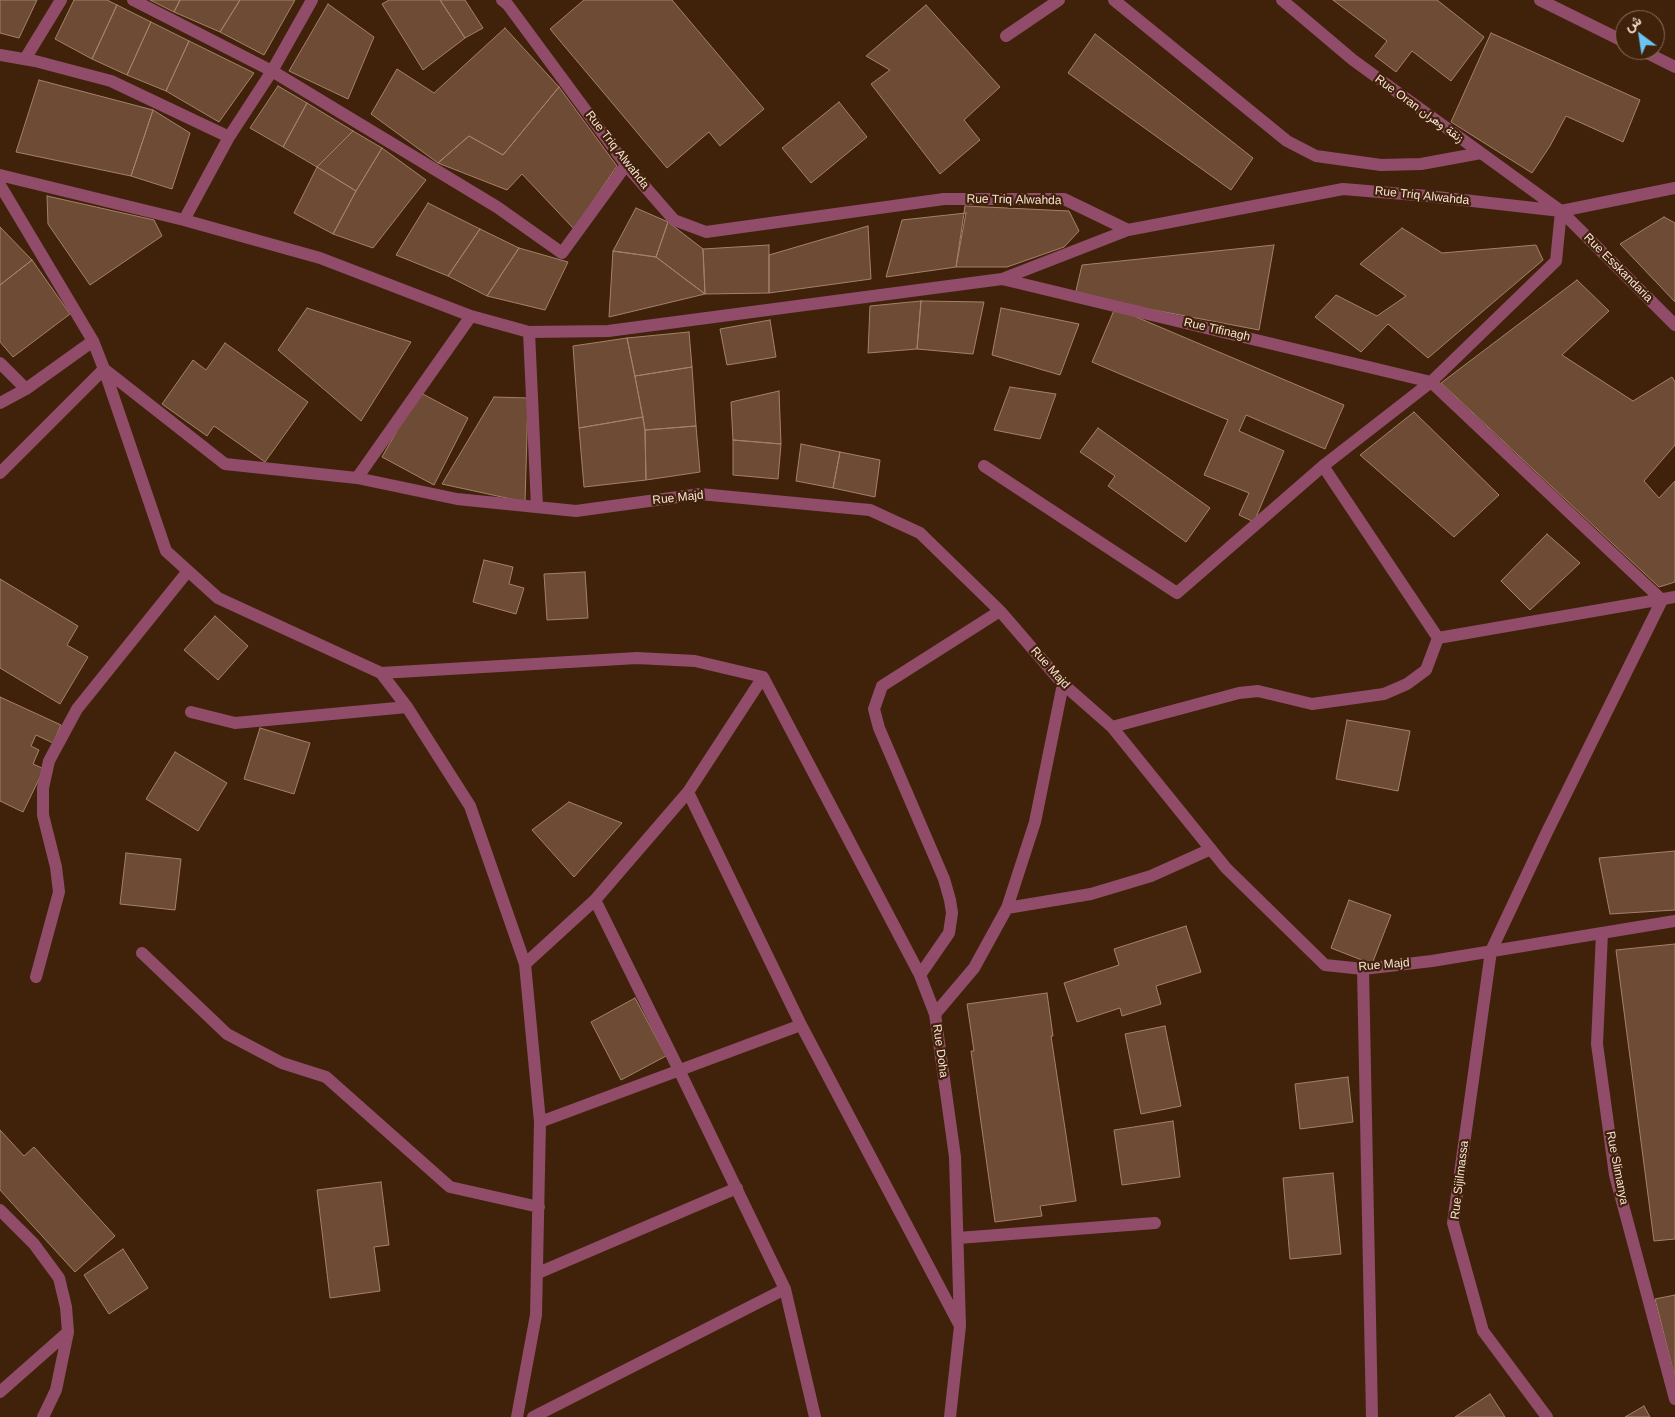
<!DOCTYPE html>
<meta charset="utf-8">
<style>
body{margin:0}
#map{position:relative;width:1675px;height:1417px;overflow:hidden;background:#40220b;font-family:Arial,Vazirmatn,sans-serif}
canvas{display:block}
.north{position:absolute;left:1615px;top:10px;width:50px;height:50px;box-sizing:border-box;background:#40220b;border:1px solid #896f5c;border-radius:50%;rotate:329deg;font-size:14px;font-weight:700;line-height:20px;text-align:center;color:#f7e2d5}
.north::after{content:'';display:block;margin:auto;width:18px;height:22px;background:#6bc3f2;clip-path:polygon(50% 0,100% 100%,50% 72%,0 100%)}
</style>
<div id="map">
<canvas width="1675" height="1417"></canvas>
<div class="north">ش</div>
</div>
<script>
const context = document.querySelector('canvas').getContext('2d');
context.lineJoin = 'round';
function fill(path, color) { context.fillStyle = color; context.fill(path, 'evenodd'); }
const shape = rows => new Path2D(rows.map(r => 'M' + r).join(''));
function strokePath(path, color, width, dash) { context.strokeStyle = color; context.lineWidth = width; context.lineCap = dash ? 'butt' : 'round'; context.setLineDash(dash || []); context.stroke(path); }
function label(font, color, halo, rows, align = 'center') {
  context.font = font + ' Arial,Vazirmatn,sans-serif'; context.lineWidth = 4.5; context.setLineDash([]); context.textBaseline = 'middle'; context.strokeStyle = halo; context.fillStyle = color; for (const [text, x, y, turn = 0] of rows) {
    context.save(); context.translate(x, y); context.rotate((+turn || 0) * Math.PI / 180); context.textAlign = isNaN(turn) ? turn : align; if (halo) context.strokeText(text, 0, 0); context.fillText(text, 0, 0); context.restore();
  }
}
const building = shape([
 [0,0,37,0,19,38,0,33,0,0],
 [74,0,107,0,117,5,92,59,55,39,74,0],
 [150,0,180,0,174,12,150,0],
 [180,0,240,0,220,32,174,12,180,0],
 [240,0,295,0,264,55,220,32,240,0],
 [389,0,440,0,465,38,423,70,382,4,389,0],
 [440,0,465,0,483,28,465,38,440,0],
 [584,0,672,0,764,109,720,146,709,132,667,168,550,29,584,0],
 [1333,0,1437,0,1484,37,1451,81,1412,51,1396,72,1375,56,1387,41,1333,0],
 [328,4,374,37,348,99,289,71,328,4],
 [117,5,151,22,127,75,92,59,117,5],
 [926,5,1000,87,964,120,980,140,940,174,871,84,890,70,866,56,926,5],
 [151,22,189,41,166,91,127,75,151,22],
 [505,28,559,87,503,155,469,136,438,163,371,114,397,69,434,93,505,28],
 [1491,33,1640,100,1623,142,1566,116,1550,146,1532,173,1451,122,1491,33],
 [1095,34,1253,158,1231,190,1068,73,1095,34],
 [189,41,254,73,219,122,166,91,189,41],
 [39,80,153,110,131,176,16,152,39,80],
 [278,86,307,103,283,147,250,128,278,86],
 [559,87,617,166,574,229,522,174,507,190,438,163,469,136,503,155,559,87],
 [839,102,867,137,811,183,782,148,839,102],
 [307,103,353,131,317,167,283,147,307,103],
 [153,110,190,133,172,189,131,176,153,110],
 [353,131,382,148,356,191,317,167,353,131],
 [382,148,426,180,373,248,333,234,356,191,382,148],
 [317,167,356,191,333,234,294,213,317,167],
 [47,196,154,220,162,236,90,285,48,224,47,196],
 [428,203,480,229,448,276,396,255,428,203],
 [965,206,1069,211,1079,231,1064,247,1007,267,956,267,965,206],
 [636,208,668,222,656,257,613,251,636,208],
 [966,213,956,267,886,277,902,220,966,213],
 [1664,217,1675,223,1675,302,1620,244,1664,217],
 [668,222,703,249,705,294,656,257,668,222],
 [868,226,871,279,769,293,769,255,868,226],
 [0,227,32,260,0,285,0,227],
 [1402,228,1442,253,1536,245,1543,260,1428,358,1388,324,1361,352,1315,317,1336,295,1377,316,1406,296,1360,264,1402,228],
 [480,229,519,248,487,296,448,276,480,229],
 [769,245,769,293,705,294,703,249,769,245],
 [1274,245,1259,330,1075,295,1082,265,1274,245],
 [519,248,568,262,545,310,487,296,519,248],
 [613,251,656,257,705,294,609,317,613,251],
 [32,260,70,314,13,357,0,342,0,285,32,260],
 [1577,280,1609,311,1562,355,1633,401,1672,377,1675,382,1675,445,1644,481,1659,498,1675,481,1675,582,1659,587,1441,383,1577,280],
 [921,301,917,349,868,353,870,306,921,301],
 [921,301,984,302,973,354,917,349,921,301],
 [307,308,411,342,361,421,278,350,307,308],
 [1001,308,1079,324,1060,375,992,355,1001,308],
 [1115,308,1344,405,1325,449,1246,415,1239,431,1284,451,1254,522,1239,515,1249,493,1204,475,1228,420,1092,362,1115,308],
 [770,320,776,357,727,365,720,329,770,320],
 [689,332,692,367,635,376,627,338,689,332],
 [627,338,643,417,579,428,573,346,627,338],
 [225,343,308,402,265,462,214,426,207,436,162,404,193,360,206,370,225,343],
 [692,367,696,426,645,430,635,376,692,367],
 [1010,387,1056,394,1040,439,994,430,1010,387],
 [779,391,781,444,733,440,731,402,779,391],
 [419,392,468,418,434,485,382,457,419,392],
 [494,397,528,398,525,502,442,484,494,397],
 [1414,412,1499,495,1454,537,1360,455,1414,412],
 [643,417,645,430,646,480,584,487,579,428,643,417],
 [696,426,700,472,646,480,645,430,696,426],
 [1098,428,1210,508,1186,542,1108,486,1115,476,1080,452,1098,428],
 [733,440,781,444,778,479,733,475,733,440],
 [801,444,840,452,833,488,796,481,801,444],
 [840,452,880,460,875,497,833,488,840,452],
 [1547,534,1580,563,1530,610,1501,581,1547,534],
 [484,560,513,567,509,584,524,588,516,614,473,602,484,560],
 [585,572,588,618,547,620,544,574,585,572],
 [0,579,78,626,67,645,88,657,60,704,0,668,0,579],
 [215,616,248,646,218,680,184,650,215,616],
 [0,697,61,725,53,743,36,735,31,746,39,750,33,764,44,769,23,812,0,801,0,697],
 [1347,720,1410,731,1398,791,1336,779,1347,720],
 [260,728,310,743,294,794,244,779,260,728],
 [175,752,227,783,198,831,146,799,175,752],
 [569,802,622,823,574,877,532,830,569,802],
 [1675,851,1675,910,1610,914,1599,858,1675,851],
 [126,853,181,859,175,910,120,904,126,853],
 [1349,900,1391,915,1372,964,1331,948,1349,900],
 [1186,926,1201,972,1156,986,1161,1004,1122,1016,1120,1008,1077,1022,1064,983,1119,965,1114,949,1186,926],
 [1675,944,1675,1239,1654,1241,1616,950,1675,944],
 [1047,993,1053,1036,1051,1036,1076,1201,1040,1206,1042,1216,995,1222,971,1051,974,1051,967,1004,1047,993],
 [635,998,666,1056,621,1080,591,1022,635,998],
 [1165,1026,1181,1106,1141,1114,1125,1034,1165,1026],
 [1348,1077,1353,1122,1300,1129,1295,1084,1348,1077],
 [1173,1121,1180,1177,1122,1185,1114,1130,1173,1121],
 [0,1130,24,1156,34,1147,115,1236,75,1272,0,1190,0,1130],
 [1333,1173,1341,1254,1290,1259,1283,1178,1333,1173],
 [381,1182,389,1245,374,1247,380,1291,330,1298,317,1190,381,1182],
 [123,1249,148,1288,109,1314,84,1275,123,1249],
 [1675,1295,1675,1378,1655,1299,1675,1295],
 [1490,1394,1505,1417,1455,1417,1490,1394],
 [1644,1406,1650,1417,1625,1417,1644,1406]
]);
const minor = shape([
 [133,0,272,71,497,207,562,253,626,165],
 [502,0,508,5,626,165,674,220,706,232,944,199,1064,199,1128,230,1343,189,1428,196,1561,211,1675,188],
 [1114,0,1287,141,1316,156,1381,165,1421,164,1481,153],
 [1282,0,1353,60,1561,211,1675,325],
 [1540,0,1625,42],
 [1006,36,1059,0],
 [1641,50,1675,67],
 [0,55,35,61,111,81,229,137],
 [25,59,61,0],
 [0,175,184,220,320,258,471,316,529,332,608,331,1002,279,1128,230],
 [0,185,93,341,104,369,166,551,218,598,381,673,407,707,470,806,525,964,540,1122,536,1315,517,1417],
 [184,220,229,137,272,71,312,0],
 [1002,279,1431,382,1662,600,1547,832,1491,951,1453,1223,1483,1331,1547,1417],
 [529,332,537,507],
 [0,363,26,389],
 [104,369,225,464,357,478,471,316],
 [0,403,26,389,93,341],
 [984,466,1177,593,1323,466,1431,382,1556,261,1561,211],
 [0,473,104,369],
 [357,478,457,499,576,511,700,494,870,510,920,533,1000,611,1063,684,1112,727,1226,868,1325,965,1363,969,1432,961,1675,921],
 [1438,638,1675,597],
 [381,673,637,658,695,661,763,677,920,975,935,1014],
 [191,712,235,723,407,707],
 [1112,727,1239,693,1258,691,1312,704,1384,694,1407,684,1426,670,1438,638,1323,466],
 [688,792,801,1025,959,1324],
 [595,900,679,1070,785,1289,815,1417],
 [1007,908,1091,894,1151,876,1211,849],
 [1602,933,1597,1044,1615,1175,1675,1399],
 [142,953,227,1034,282,1063,326,1077,450,1187,539,1207],
 [525,964,595,900,688,792,763,677],
 [1363,969,1372,1417],
 [920,975,949,933,952,913,950,900,944,879,879,728,874,709,882,686,1000,611],
 [36,977,59,892,56,867,43,815,43,788,49,761,77,709,188,571],
 [540,1122,801,1025],
 [0,1210,34,1244,59,1278,66,1307,68,1332,56,1390,43,1417],
 [958,1238,1155,1223],
 [538,1273,737,1188],
 [0,1392,68,1332],
 [533,1417,785,1289],
 [950,1417,960,1326,955,1157,935,1014,974,968,1007,908,1035,822,1063,684]
]);
const streetNames = [
 ["Rue Oran زنقة وهران",1419,109,36],
 ["Rue Triq Alwahda",617,150,52],
 ["Rue Triq Alwahda",1422,196,6],
 ["Rue Triq Alwahda",1014,200,1],
 ["Rue Esskandaria",1618,268,45],
 ["Rue Tifinagh",1217,330,13],
 ["Rue Majd",678,498,-6],
 ["Rue Majd",1050,668,48],
 ["Rue Majd",1384,965,-5],
 ["Rue Doha",940,1051,82],
 ["Rue Slimanya",1617,1168,79],
 ["Rue Sijilmassa",1460,1180,-83]
];
fill(building, '#6d4b35');
strokePath(building, '#a68069', 1);
strokePath(minor, '#914c6a', 12);
label('12px', '#f7e2d5', '#40220b', streetNames);
</script>
